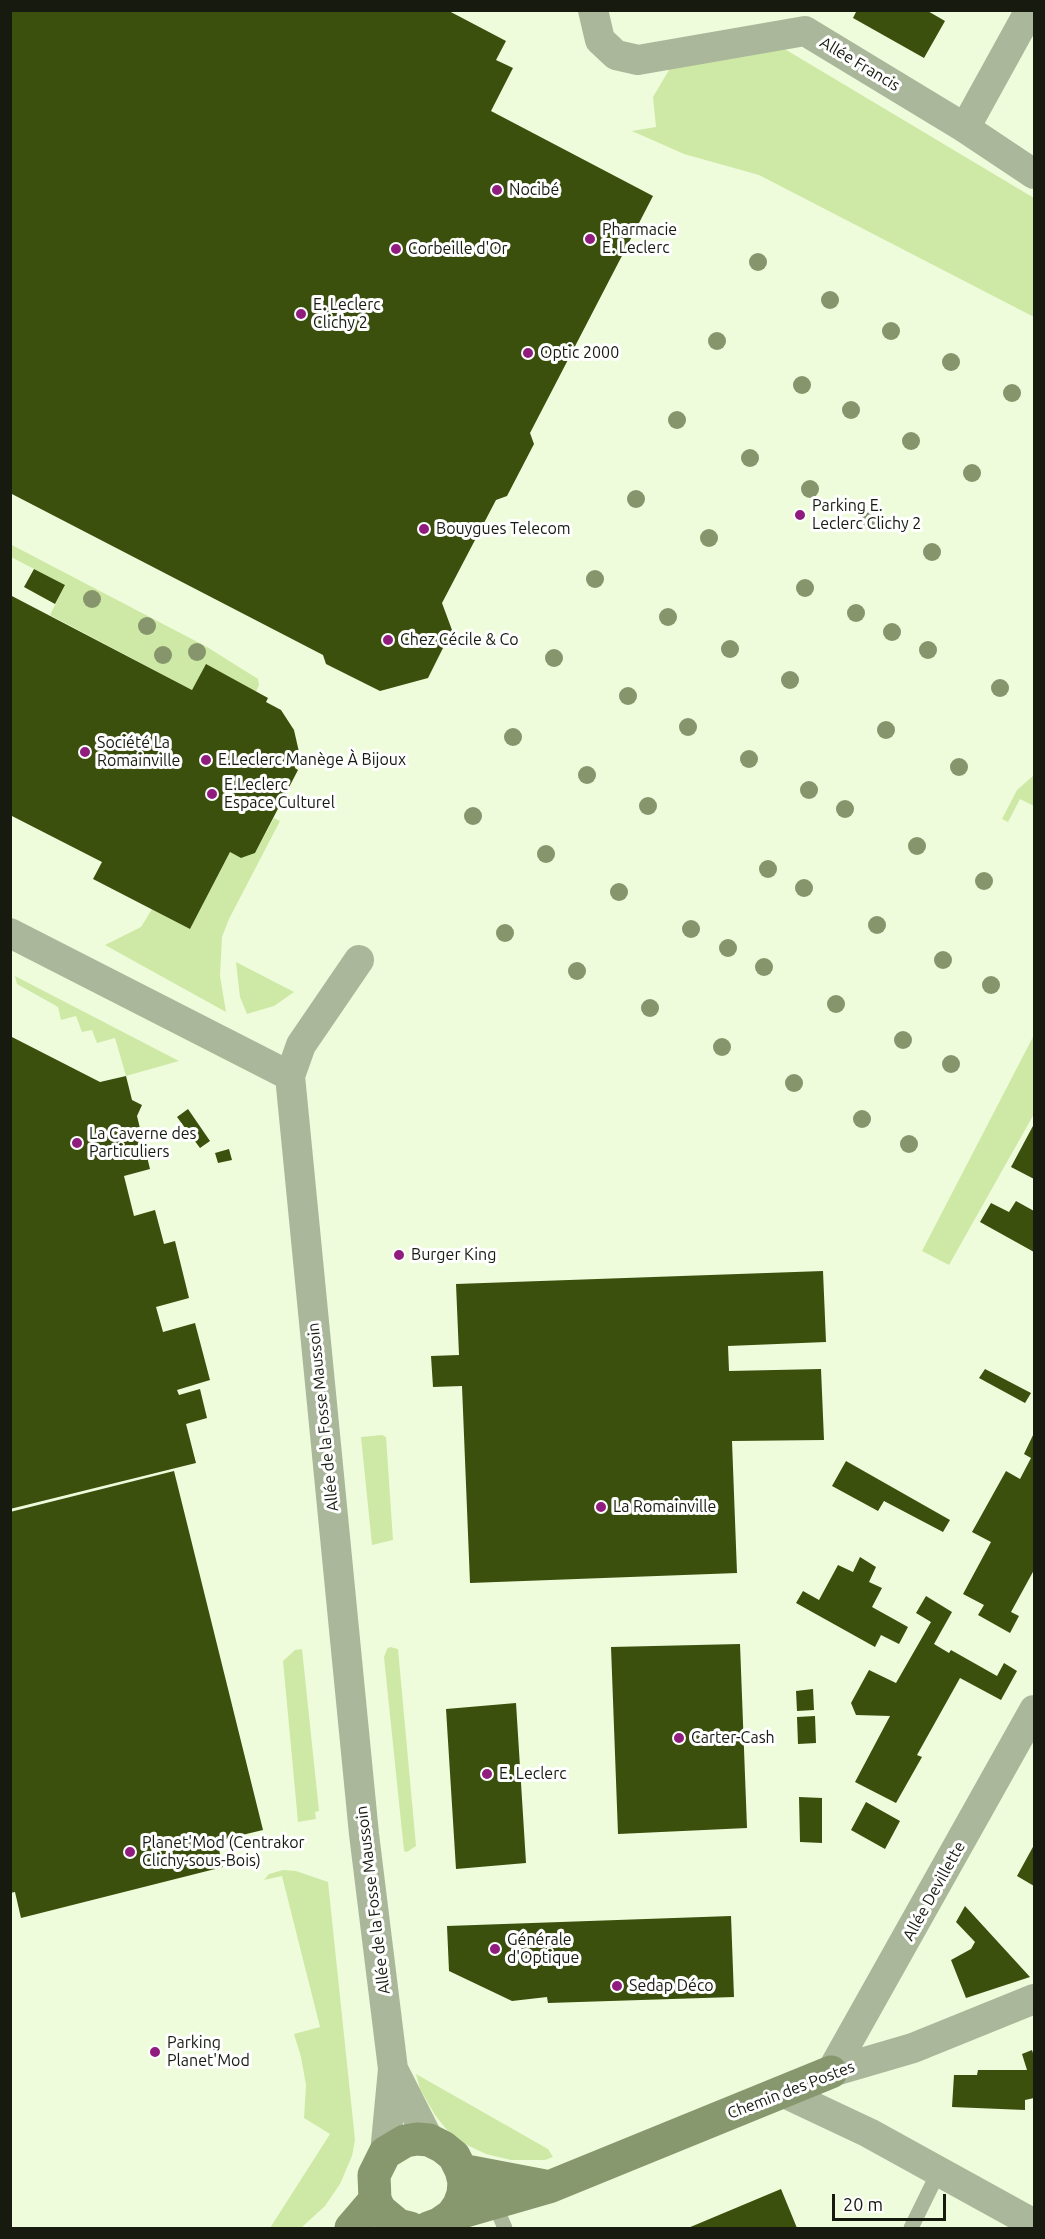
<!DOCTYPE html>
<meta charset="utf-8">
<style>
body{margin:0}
#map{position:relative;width:1045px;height:2239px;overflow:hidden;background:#eefcdb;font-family:Ubuntu,sans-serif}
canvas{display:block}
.frame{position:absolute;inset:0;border:12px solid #161a0f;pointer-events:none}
.scale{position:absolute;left:832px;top:2194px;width:114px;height:27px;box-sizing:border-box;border:3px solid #161a0f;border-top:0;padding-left:8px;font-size:18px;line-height:21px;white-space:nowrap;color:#161a0f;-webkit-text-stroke:4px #fff;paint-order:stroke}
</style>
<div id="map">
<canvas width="1045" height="2239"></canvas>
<div class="frame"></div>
<div class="scale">20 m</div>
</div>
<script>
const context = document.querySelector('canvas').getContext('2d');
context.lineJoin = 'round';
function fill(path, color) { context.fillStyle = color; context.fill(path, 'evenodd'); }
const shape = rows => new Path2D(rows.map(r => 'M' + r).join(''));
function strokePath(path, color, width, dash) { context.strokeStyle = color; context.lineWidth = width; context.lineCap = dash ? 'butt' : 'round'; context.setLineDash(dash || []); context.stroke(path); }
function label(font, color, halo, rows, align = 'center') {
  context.font = font + ' Ubuntu,sans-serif'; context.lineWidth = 6; context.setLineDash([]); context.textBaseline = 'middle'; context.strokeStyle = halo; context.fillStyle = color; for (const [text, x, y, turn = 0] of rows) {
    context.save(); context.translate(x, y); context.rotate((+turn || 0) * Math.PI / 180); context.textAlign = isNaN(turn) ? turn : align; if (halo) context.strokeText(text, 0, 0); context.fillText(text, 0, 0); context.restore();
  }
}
const green = shape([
 [783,48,1034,198,1034,317,759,175,684,154,632,131,656,127,653,97,672,65],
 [10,544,207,647,258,679,259,685,256,692,206,665,192,690,50,615,65,585,11,557],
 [1034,775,1034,806,1020,799,1008,822,1002,819,1017,790],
 [274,818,280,821,229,919,222,937,220,976,226,1012,105,945,141,927,152,909,190,929,230,852,241,858,255,853],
 [236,962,294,992,274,1006,247,1014,240,997],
 [15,976,179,1061,126,1076,115,1038,97,1043,92,1030,82,1032,76,1016,61,1020,58,1007,17,984],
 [1034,1035,1034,1114,949,1265,922,1251],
 [382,1435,386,1437,393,1540,372,1545,361,1437],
 [390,1647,398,1649,416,1846,407,1852,404,1851,384,1657,387,1649],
 [302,1649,319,1811,315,1812,316,1819,298,1822,283,1661,295,1650],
 [283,1870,296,1871,328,1882,355,2140,352,2156,340,2184,325,2206,301,2228,270,2228,330,2134,304,2118,306,2085,301,2057,294,2034,320,2027,282,1876,264,1880,269,1874],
 [416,2074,548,2149,553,2157,545,2160,511,2160,486,2154,465,2144,447,2130,435,2115,420,2089]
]);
const building = shape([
 [10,10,447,10,506,41,496,60,513,68,491,111,653,196,530,433,534,444,507,496,496,500,442,603,452,630,428,678,380,691,326,664,323,655,10,493],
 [857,10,926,10,945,21,924,58,853,18],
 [34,569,65,585,55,604,24,587],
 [10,595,192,690,206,664,268,698,266,702,281,710,294,730,299,752,295,768,298,770,255,853,241,858,230,852,190,929,93,879,102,862,10,815],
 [10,1036,100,1082,126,1076,132,1100,142,1105,137,1116,150,1169,124,1176,134,1216,155,1210,164,1244,175,1241,189,1298,156,1307,163,1332,195,1323,210,1380,177,1390,179,1395,200,1389,207,1418,186,1424,196,1463,10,1509],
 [188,1109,210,1141,200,1148,177,1117],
 [1034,1124,1034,1179,1011,1167],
 [229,1149,232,1160,218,1163,215,1153],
 [1016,1201,1034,1211,1034,1252,980,1222,991,1203,1009,1212],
 [823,1271,826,1342,728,1346,729,1371,821,1369,824,1440,732,1441,737,1573,470,1583,462,1386,433,1387,431,1356,459,1355,456,1284],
 [985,1369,1031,1393,1025,1403,979,1378],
 [1034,1433,1034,1570,1011,1612,1019,1616,1010,1633,978,1615,984,1605,963,1594,991,1542,972,1532,1006,1471,1020,1479,1031,1458,1024,1454],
 [846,1461,950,1520,943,1532,884,1501,878,1511,832,1486],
 [174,1471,263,1830,217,1841,223,1867,21,1918,15,1892,10,1893,10,1512],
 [860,1557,876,1567,869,1582,882,1588,872,1607,908,1627,899,1644,881,1635,875,1647,796,1603,803,1591,819,1600,838,1565,853,1572],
 [926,1596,952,1612,934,1644,949,1653,951,1650,997,1676,1004,1663,1017,1671,1001,1700,960,1678,917,1755,922,1757,896,1803,855,1782,890,1716,856,1715,851,1703,869,1670,896,1683,931,1622,916,1613],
 [740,1644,747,1828,618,1834,611,1647],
 [813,1689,814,1710,797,1711,796,1691],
 [516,1703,526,1863,456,1869,446,1709],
 [815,1716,816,1743,798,1744,797,1717],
 [799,1797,822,1798,822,1843,800,1842],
 [866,1802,900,1821,885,1849,851,1830],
 [1034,1845,1034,1886,1017,1876],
 [965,1906,1030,1977,966,1998,951,1960,971,1949,975,1942,956,1922],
 [731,1916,734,1997,548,2003,547,1997,512,2001,449,1971,447,1926],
 [1032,2050,1034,2056,1034,2098,1025,2100,1025,2110,952,2107,954,2075,977,2075,978,2070,1027,2070,1022,2054],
 [781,2189,797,2228,688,2228]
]);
const lane = shape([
 [494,2203,505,2228],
 [911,2228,939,2171]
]);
const street = shape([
 [593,10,600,40,616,55,638,60,805,31,965,128,1034,174],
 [965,128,1030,10],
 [10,933,290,1076,364,1834,393,2069,385,2153],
 [290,1076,301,1045,359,960],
 [393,2069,429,2140],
 [831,2072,1034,1710],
 [831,2072,913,2048,1034,1999],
 [782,2092,869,2133,1034,2224]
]);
const secondary = shape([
 [461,2170,545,2186],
 [452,2215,549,2187,831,2072],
 [351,2228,375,2200],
 [410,2228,398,2225,380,2210,375,2200,374,2175,385,2153,405,2141,417,2139,429,2140,443,2147,454,2156,461,2170,464,2182,463,2194,459,2205,452,2215,439,2224,428,2228]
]);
const trees = [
 [758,262],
 [830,300],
 [891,331],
 [717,341],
 [951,362],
 [802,385],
 [1012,393],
 [851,410],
 [677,420],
 [911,441],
 [750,458],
 [972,473],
 [810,489],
 [636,499],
 [870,521],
 [709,538],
 [932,552],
 [595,579],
 [805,588],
 [92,599],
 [856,613],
 [668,617],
 [147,626],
 [892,632],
 [730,649],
 [928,650],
 [197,652],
 [163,655],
 [554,658],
 [790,680],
 [1000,688],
 [628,696],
 [688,727],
 [886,730],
 [513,737],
 [749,759],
 [959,767],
 [587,775],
 [809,790],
 [648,806],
 [845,809],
 [473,816],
 [917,846],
 [546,854],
 [768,869],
 [984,881],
 [804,888],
 [619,892],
 [877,925],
 [691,929],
 [505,933],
 [728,948],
 [943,960],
 [764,967],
 [577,971],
 [991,985],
 [836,1004],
 [650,1008],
 [903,1040],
 [722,1047],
 [951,1064],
 [794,1083],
 [862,1119],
 [909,1144]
];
const markers = [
 [497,190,6,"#901d7d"],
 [590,239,6,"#901d7d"],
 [396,249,6,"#901d7d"],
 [301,314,6,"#901d7d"],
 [528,353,6,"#901d7d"],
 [800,515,6,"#901d7d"],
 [424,529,6,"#901d7d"],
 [388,640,6,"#901d7d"],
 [85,752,6,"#901d7d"],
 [206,760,6,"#901d7d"],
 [212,794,6,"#901d7d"],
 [77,1143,6,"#901d7d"],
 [399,1255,6,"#901d7d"],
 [601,1507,6,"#901d7d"],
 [679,1738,6,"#901d7d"],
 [487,1774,6,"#901d7d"],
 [130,1852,6,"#901d7d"],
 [495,1949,6,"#901d7d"],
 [617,1986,6,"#901d7d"],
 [155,2052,6,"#901d7d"]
];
const streetNames = [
 ["Allée Francis",860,64,31],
 ["Allée de la Fosse Maussoin",323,1417,-96],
 ["Allée Devillette",934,1891,-61],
 ["Allée de la Fosse Maussoin",373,1900,-97],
 ["Chemin des Postes",791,2090,-21]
];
const poiNames = [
 ["Nocibé",509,190],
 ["Pharmacie",602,230],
 ["E. Leclerc",602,248],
 ["Corbeille d'Or",408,249],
 ["E. Leclerc",313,305],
 ["Clichy 2",313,323],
 ["Optic 2000",540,353],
 ["Parking E.",812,506],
 ["Leclerc Clichy 2",812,524],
 ["Bouygues Telecom",436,529],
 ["Chez Cécile & Co",400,640],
 ["Société La",97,743],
 ["Romainville",97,761],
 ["E.Leclerc Manège À Bijoux",218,760],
 ["E.Leclerc",224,785],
 ["Espace Culturel",224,803],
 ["La Caverne des",89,1134],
 ["Particuliers",89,1152],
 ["Burger King",411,1255],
 ["La Romainville",613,1507],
 ["Carter-Cash",691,1738],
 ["E. Leclerc",499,1774],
 ["Planet'Mod (Centrakor",142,1843],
 ["Clichy-sous-Bois)",142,1861],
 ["Générale",507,1940],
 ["d'Optique",507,1958],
 ["Sedap Déco",629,1986],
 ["Parking",167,2043],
 ["Planet'Mod",167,2061]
];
fill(green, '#cee9a6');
fill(building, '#3b500d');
strokePath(lane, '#abb79a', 15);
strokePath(street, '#abb79a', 30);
strokePath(secondary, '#87986e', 33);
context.fillStyle = '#86956b';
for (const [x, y] of trees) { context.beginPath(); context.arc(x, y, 9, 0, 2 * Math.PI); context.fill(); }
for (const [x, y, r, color] of markers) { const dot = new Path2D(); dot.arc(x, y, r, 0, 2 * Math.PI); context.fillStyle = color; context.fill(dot); strokePath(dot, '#fff', 2); }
label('16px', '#161a0f', '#fff', streetNames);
label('16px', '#161a0f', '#fff', poiNames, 'left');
</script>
